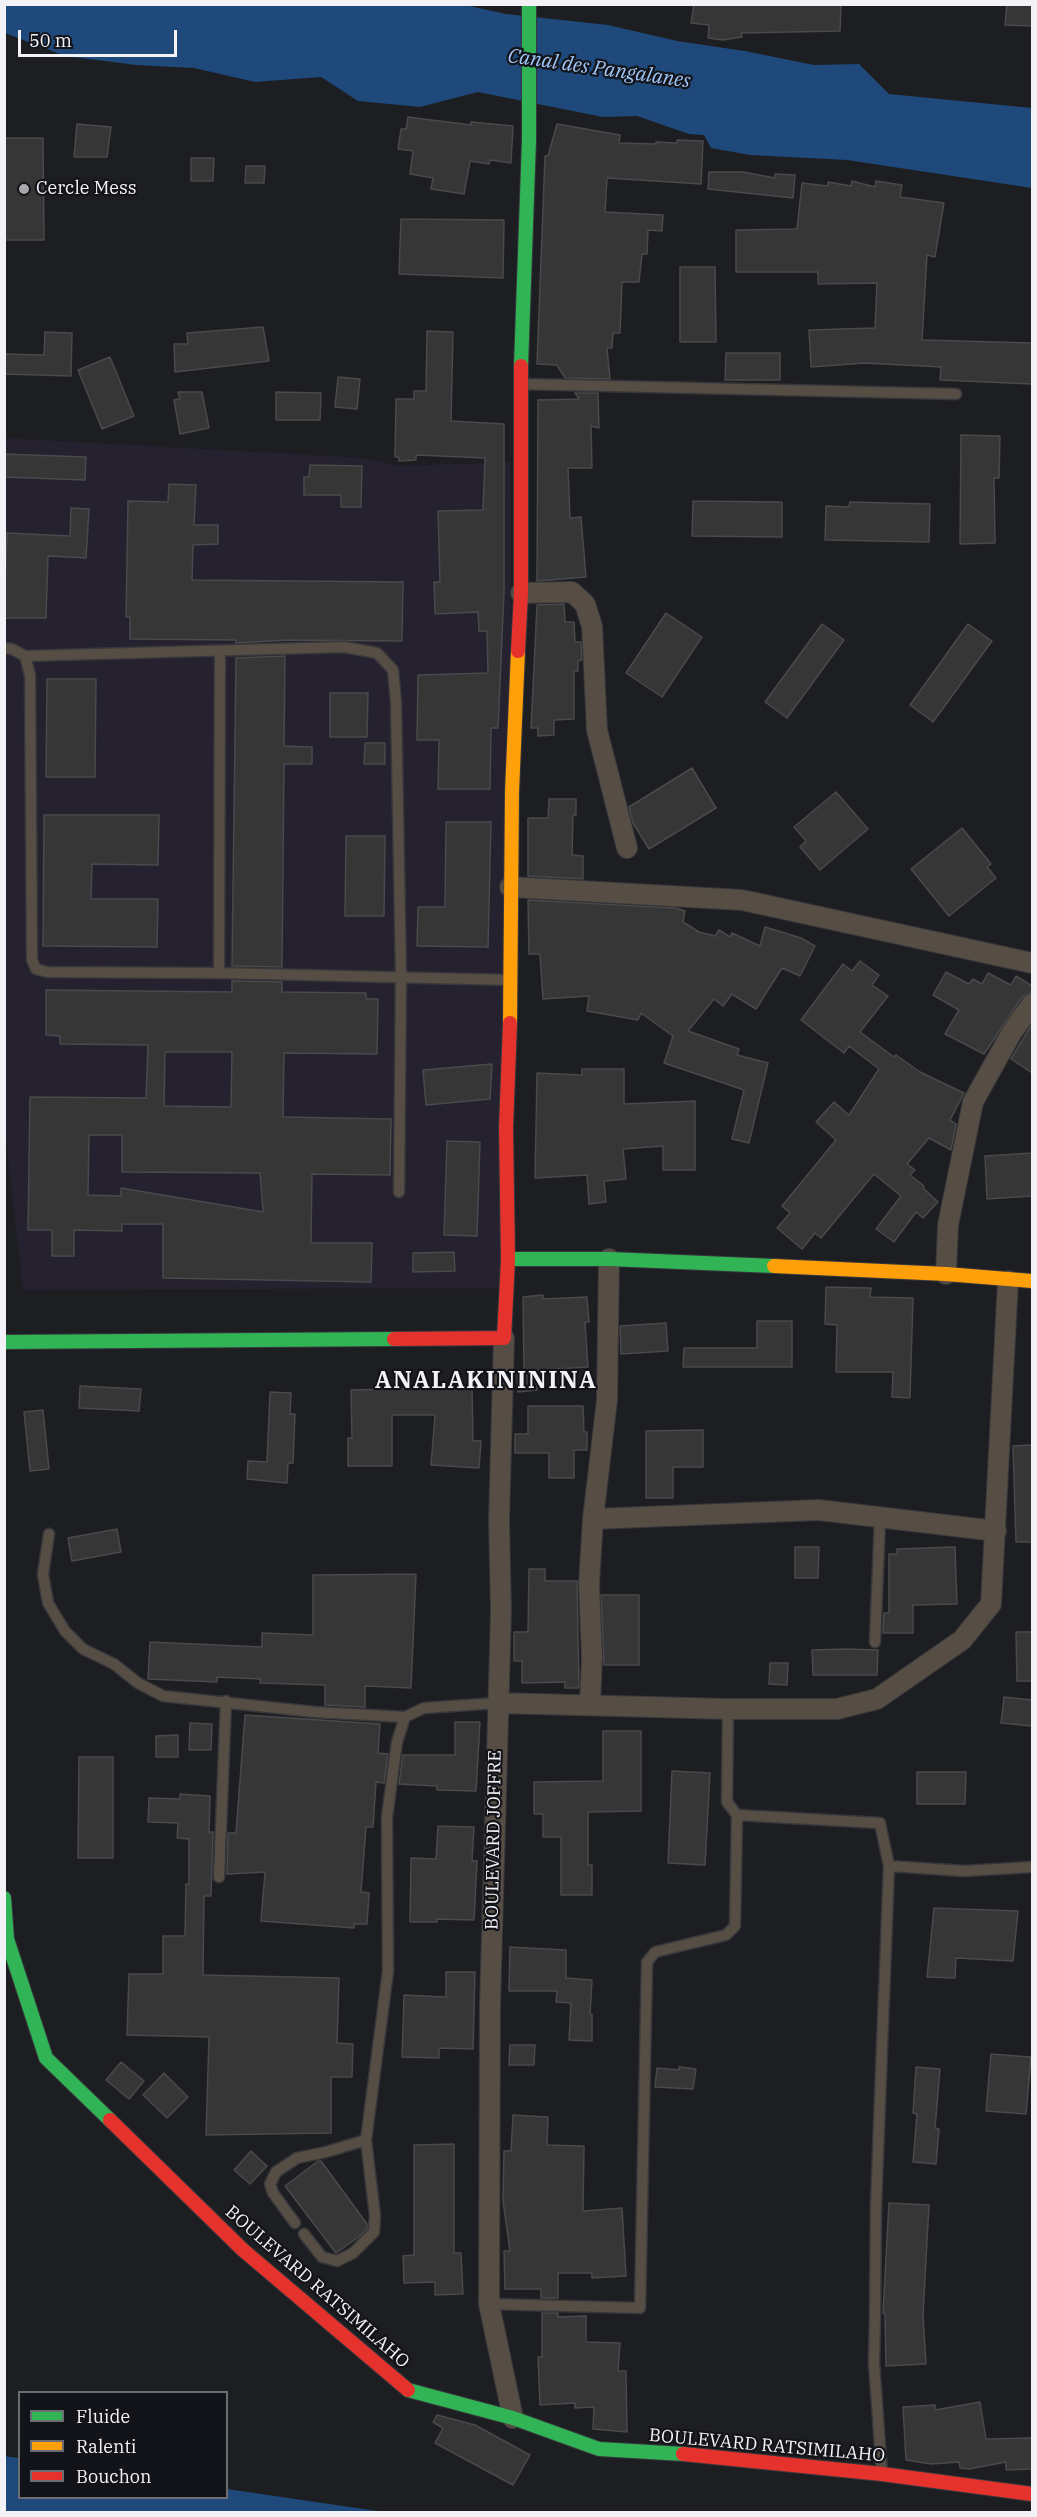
<!DOCTYPE html>
<style>
body{margin:0}
#map{position:relative;width:1037px;height:2517px;overflow:hidden;background:#1d1e22;font-family:"IBM Plex Serif",serif}
canvas{display:block}
.frame{position:absolute;inset:0;border:6px solid #f2f2f7;pointer-events:none}
.legend{position:absolute;left:18px;top:2391px;width:210px;height:108px;box-sizing:border-box;background:#13141a;border:2px solid #6c6d72;margin:0;padding:8px 10px;list-style:none;font-size:18px;color:#f2f2f7}
.legend li{display:flex;align-items:center;gap:12px;height:30px}
.legend b{width:30px;border:2px solid #6c6d72}
.scale{position:absolute;left:18px;top:30px;width:159px;height:27px;box-sizing:border-box;border:3px solid #f2f2f7;border-top:0;padding-left:8px;font-size:18px;line-height:21px;white-space:nowrap;color:#f2f2f7;-webkit-text-stroke:4px #13141a;paint-order:stroke}
</style>
<div id="map">
<canvas width="1037" height="2517"></canvas>
<div class="frame"></div>
<ul class="legend">
<li><b style="height:8px;background:#30b455"></b>Fluide</li>
<li><b style="height:8px;background:#ff9f0a"></b>Ralenti</li>
<li><b style="height:8px;background:#e5322d"></b>Bouchon</li>
</ul>
<div class="scale">50 m</div>
</div>
<script>
const context = document.querySelector('canvas').getContext('2d');
context.lineJoin = 'round';
function fill(path, color) { context.fillStyle = color; context.fill(path, 'evenodd'); }
const shape = rows => new Path2D(rows.map(r => 'M' + r).join(''));
function strokePath(path, color, width, dash) { context.strokeStyle = color; context.lineWidth = width; context.lineCap = dash ? 'butt' : 'round'; context.setLineDash(dash || []); context.stroke(path); }
function label(font, color, halo, rows, align = 'center') {
  context.font = font + ' "IBM Plex Serif",serif'; context.lineWidth = 4.5; context.setLineDash([]); context.textBaseline = 'middle'; context.strokeStyle = halo; context.fillStyle = color; for (const [text, x, y, turn = 0] of rows) {
    context.save(); context.translate(x, y); context.rotate((+turn || 0) * Math.PI / 180); context.textAlign = isNaN(turn) ? turn : align; if (halo) context.strokeText(text, 0, 0); context.fillText(text, 0, 0); context.restore();
  }
}
const medical = shape([
 [4,438,364,458,400,466,510,462,514,1288,23,1290,4,1124]
]);
const water = shape([
 [4,5,465,5,506,14,608,25,677,41,745,51,814,65,859,64,889,94,1032,108,1032,188,847,160,750,155,711,148,704,135,689,134,637,116,603,117,478,92,420,107,358,101,321,77,255,82,194,68,136,65,65,56,5,33],
 [4,2456,19,2458,20,2498,226,2498,227,2489,384,2512,5,2512]
]);
const building = shape([
 [694,4,841,4,840,31,741,33,742,37,723,40,708,38,709,25,691,23,694,4],
 [1007,4,1032,4,1032,26,1005,25,1007,4],
 [408,117,471,125,471,122,513,126,511,163,490,160,489,164,470,161,464,194,431,189,433,178,410,174,413,151,398,149,401,129,406,129,408,117],
 [77,124,111,127,107,157,74,157,77,124],
 [557,124,620,135,619,143,656,144,656,142,677,143,677,140,703,141,701,184,607,178,605,212,663,215,662,231,648,230,647,254,642,254,639,282,622,282,620,333,613,333,612,348,607,348,610,379,565,378,557,365,537,364,545,156,548,156,557,124],
 [4,138,43,138,44,240,4,240,4,138],
 [191,158,214,158,213,181,191,181,191,158],
 [246,166,265,166,264,183,245,183,246,166],
 [709,172,743,172,775,178,775,174,795,175,793,198,708,189,709,172],
 [852,181,875,187,876,181,902,185,900,197,944,203,935,257,927,255,922,340,1032,343,1032,384,940,380,941,367,865,363,811,367,809,330,875,328,877,283,818,284,818,272,736,272,736,230,797,229,802,183,828,186,828,182,851,186,852,181],
 [401,219,504,220,503,278,399,274,401,219],
 [680,267,715,267,716,342,680,342,680,267],
 [263,327,269,361,175,372,174,344,188,344,187,333,263,327],
 [427,331,453,332,451,421,504,424,504,593,498,728,491,728,490,789,438,789,439,740,417,740,418,675,488,673,487,631,479,631,478,612,435,614,434,582,440,582,438,511,483,510,485,458,416,455,416,460,399,461,399,457,395,457,396,399,414,399,414,391,426,391,427,331],
 [45,332,72,333,71,376,4,374,4,354,44,355,45,332],
 [726,353,780,353,780,380,725,380,726,353],
 [110,357,134,416,102,429,78,370,110,357],
 [338,377,360,379,357,409,335,407,338,377],
 [178,392,202,392,209,428,180,434,174,400,180,399,178,392],
 [276,392,321,393,320,420,276,420,276,392],
 [575,393,598,393,599,428,591,426,592,468,568,468,570,518,581,517,586,577,537,581,538,400,579,399,575,393],
 [961,435,1000,436,999,478,994,478,995,543,960,544,961,435],
 [4,454,86,457,85,480,4,477,4,454],
 [310,465,362,466,361,507,341,507,341,495,304,495,304,477,309,477,310,465],
 [169,484,196,485,194,525,218,525,218,544,193,545,192,580,403,582,402,641,286,640,236,643,236,640,130,639,130,617,126,617,128,501,168,502,169,484],
 [693,501,782,502,782,537,692,536,693,501],
 [850,502,930,504,929,542,825,540,826,506,849,507,850,502],
 [71,508,89,509,86,558,48,556,46,618,4,618,7,533,70,536,71,508],
 [564,604,565,622,574,622,575,642,581,642,582,660,578,661,578,671,574,671,574,719,554,720,554,735,538,736,538,728,531,728,537,605,564,604],
 [666,613,702,637,662,697,626,673,666,613],
 [822,624,844,640,787,718,765,702,822,624],
 [968,624,992,641,933,722,910,705,968,624],
 [285,656,284,746,312,747,312,764,284,764,282,967,232,966,236,658,285,656],
 [47,679,96,679,95,777,46,777,47,679],
 [330,693,368,693,367,737,330,737,330,693],
 [365,743,385,743,385,764,364,764,365,743],
 [692,768,716,808,649,849,633,823,629,807,692,768],
 [836,792,868,829,820,870,800,847,806,841,794,827,836,792],
 [549,799,576,799,576,815,573,815,572,855,583,856,583,879,528,876,528,818,548,818,549,799],
 [44,815,159,815,158,865,92,864,91,899,158,899,157,947,43,946,44,815],
 [446,822,491,822,488,947,417,946,418,907,445,907,446,822],
 [962,828,991,864,987,867,996,878,949,916,911,869,962,828],
 [346,836,385,836,384,916,345,916,346,836],
 [528,900,675,908,685,911,683,922,699,932,715,936,719,930,730,937,732,933,760,946,765,927,801,938,815,946,800,976,782,968,756,1009,732,994,723,1006,714,999,688,1031,739,1049,737,1055,768,1063,749,1143,732,1139,744,1090,664,1063,673,1036,641,1013,638,1020,587,1011,589,996,543,999,540,954,529,954,528,900],
 [860,961,879,975,872,985,888,996,860,1032,894,1057,896,1055,920,1072,964,1093,950,1120,956,1124,951,1150,929,1138,907,1164,915,1170,910,1175,924,1186,923,1188,938,1202,923,1218,916,1212,894,1242,876,1229,901,1196,874,1174,821,1238,815,1233,802,1249,777,1228,790,1213,782,1206,836,1140,816,1122,834,1102,849,1115,879,1069,849,1046,844,1053,801,1020,843,964,852,971,860,961],
 [946,972,969,984,973,979,982,984,988,973,1011,985,1016,976,1032,986,1032,992,1022,997,984,1054,945,1034,959,1010,933,995,946,972],
 [232,981,282,982,282,992,366,993,366,999,378,999,377,1054,284,1053,283,1117,391,1119,390,1175,312,1174,311,1243,372,1243,371,1282,163,1278,163,1224,122,1224,122,1231,74,1230,74,1256,52,1256,52,1230,28,1230,30,1097,146,1098,148,1045,60,1044,60,1036,46,1035,46,990,232,992,232,981],
 [165,1052,232,1052,231,1107,164,1106,165,1052],
 [89,1135,122,1135,122,1172,260,1173,263,1212,121,1188,121,1196,88,1195,89,1135],
 [1032,1024,1032,1073,1011,1059,1032,1024],
 [492,1064,490,1099,426,1105,423,1070,492,1064],
 [582,1069,624,1069,624,1104,695,1101,695,1170,663,1170,663,1146,623,1149,626,1179,604,1181,606,1202,589,1204,587,1175,535,1178,537,1073,582,1075,582,1069],
 [447,1141,480,1142,477,1236,444,1235,447,1141],
 [1032,1153,1032,1196,987,1199,985,1156,1032,1153],
 [454,1252,455,1271,413,1272,413,1253,454,1252],
 [826,1287,871,1288,870,1297,913,1298,910,1398,892,1397,893,1372,836,1372,837,1325,825,1324,826,1287],
 [543,1295,543,1299,587,1297,589,1322,585,1322,588,1367,524,1371,523,1297,543,1295],
 [757,1321,792,1321,792,1367,683,1367,684,1348,757,1348,757,1321],
 [666,1323,668,1351,621,1354,620,1326,666,1323],
 [536,1372,537,1390,518,1392,517,1373,536,1372],
 [80,1386,141,1389,139,1411,79,1408,80,1386],
 [472,1387,473,1441,481,1441,479,1468,431,1465,435,1415,392,1415,392,1466,348,1466,348,1438,352,1438,351,1390,472,1387],
 [270,1392,291,1393,290,1414,295,1414,293,1463,288,1463,287,1483,247,1479,248,1461,267,1462,270,1392],
 [528,1406,583,1406,584,1432,587,1432,587,1450,574,1450,574,1478,549,1478,549,1453,515,1453,515,1434,528,1434,528,1406],
 [43,1410,49,1469,30,1471,24,1412,43,1410],
 [703,1430,703,1467,673,1467,673,1498,646,1498,646,1431,703,1430],
 [1032,1445,1032,1542,1016,1542,1013,1446,1032,1445],
 [117,1529,121,1552,72,1561,68,1538,117,1529],
 [795,1547,819,1547,818,1578,795,1578,795,1547],
 [955,1547,957,1604,913,1605,913,1633,883,1633,884,1613,889,1613,889,1554,897,1554,897,1549,955,1547],
 [529,1569,545,1569,545,1581,577,1581,579,1688,565,1688,565,1682,522,1683,522,1661,514,1661,514,1632,528,1632,529,1569],
 [416,1574,411,1688,365,1686,365,1707,325,1705,325,1685,260,1683,261,1679,217,1677,217,1682,148,1679,150,1642,262,1647,262,1633,313,1635,313,1575,416,1574],
 [601,1595,639,1595,639,1665,604,1665,601,1595],
 [1016,1632,1032,1632,1032,1681,1017,1681,1016,1632],
 [847,1649,878,1650,877,1675,813,1675,812,1650,847,1649],
 [770,1663,788,1663,787,1685,769,1684,770,1663],
 [1004,1697,1032,1700,1032,1726,1001,1723,1004,1697],
 [245,1715,380,1724,378,1753,388,1754,384,1783,376,1782,373,1827,366,1827,361,1892,369,1893,367,1924,354,1924,354,1928,261,1921,265,1872,227,1874,228,1833,236,1833,245,1715],
 [455,1722,480,1722,476,1791,437,1790,437,1786,399,1784,403,1755,455,1755,455,1722],
 [190,1723,212,1724,211,1750,189,1750,190,1723],
 [603,1731,641,1731,641,1811,588,1812,588,1865,592,1865,592,1895,561,1895,561,1837,543,1837,543,1814,534,1814,534,1782,603,1781,603,1731],
 [178,1735,178,1757,156,1757,156,1736,178,1735],
 [79,1757,113,1757,113,1858,78,1858,79,1757],
 [672,1771,710,1773,705,1865,668,1863,672,1771],
 [917,1772,966,1772,965,1804,917,1804,917,1772],
 [180,1794,210,1796,209,1832,213,1832,211,1896,204,1896,203,1975,339,1978,337,2043,353,2044,352,2077,331,2077,331,2133,206,2135,209,2037,127,2035,129,1974,163,1974,163,1936,185,1936,186,1884,189,1884,189,1839,177,1838,178,1823,148,1822,149,1798,180,1799,180,1794],
 [438,1826,474,1827,472,1861,477,1861,474,1920,437,1919,437,1922,410,1922,411,1858,436,1859,438,1826],
 [934,1908,1018,1911,1013,1961,956,1958,955,1978,927,1977,934,1908],
 [510,1947,566,1950,566,1978,592,1980,590,2014,592,2014,592,2041,569,2040,571,2003,556,2002,557,1991,509,1991,510,1947],
 [446,1972,475,1972,473,2049,439,2048,439,2058,402,2057,404,1995,446,1997,446,1972],
 [510,2045,535,2045,534,2065,509,2065,510,2045],
 [991,2054,1031,2057,1026,2114,986,2111,991,2054],
 [121,2062,144,2081,129,2099,106,2080,121,2062],
 [679,2067,696,2069,693,2089,655,2087,657,2068,679,2070,679,2067],
 [916,2067,940,2069,935,2128,939,2129,936,2164,913,2162,917,2114,913,2113,916,2067],
 [164,2073,188,2097,167,2118,143,2095,164,2073],
 [513,2115,548,2117,547,2145,584,2146,583,2211,622,2208,626,2276,592,2278,592,2273,558,2273,558,2298,541,2298,541,2289,505,2289,504,2251,510,2251,503,2201,504,2151,511,2151,513,2115],
 [454,2144,454,2253,461,2253,463,2294,435,2295,435,2282,404,2283,403,2256,414,2255,414,2145,454,2144],
 [251,2151,267,2166,250,2184,234,2170,251,2151],
 [318,2161,321,2161,367,2224,367,2229,360,2236,336,2253,285,2186,318,2161],
 [889,2203,929,2205,923,2315,926,2364,886,2366,885,2314,883,2313,889,2203],
 [542,2313,558,2313,558,2317,586,2316,586,2342,620,2343,618,2371,626,2371,627,2432,593,2429,594,2407,575,2408,575,2403,540,2405,538,2357,542,2357,542,2313],
 [980,2402,986,2439,1032,2438,1032,2469,1006,2470,1006,2462,969,2469,960,2468,959,2462,931,2464,906,2460,903,2407,935,2405,935,2410,980,2402],
 [437,2415,475,2425,530,2455,513,2485,435,2443,443,2428,433,2422,437,2415]
]);
const lane = shape([
 [520,384,956,394],
 [4,648,12,649,25,656,30,675,32,960,36,969,47,972,219,973,511,980],
 [25,656,344,647,377,653,393,670,396,702,401,976,399,1192],
 [219,973,220,651],
 [49,1534,43,1574,48,1603,65,1631,83,1649,114,1664,138,1683,163,1696,315,1712,405,1717],
 [875,1642,880,1518],
 [728,1709,727,1802,737,1815,880,1823,889,1866,964,1871,1032,1867],
 [219,1877,226,1701],
 [295,2223,273,2193,270,2184,276,2172,297,2158,326,2152,366,2140],
 [304,2234,322,2257,337,2261,353,2253,374,2232,375,2216,366,2140,388,1971,387,1817,397,1742,405,1717,424,1708,497,1703],
 [489,2304,640,2308,647,1962,655,1952,726,1935,735,1926,737,1815],
 [882,2474,874,2363,875,2316,876,2204,889,1866]
]);
const street = shape([
 [521,593,572,592,585,604,592,626,597,730,627,848],
 [510,887,742,900,1032,963],
 [946,1274,948,1225,973,1102,1012,1032,1032,1004],
 [504,1338,499,1520,501,1611,490,2005,489,2304,513,2418],
 [593,1519,819,1510,996,1531],
 [497,1703,728,1709,837,1709,877,1699,962,1640,991,1604,1008,1281],
 [590,1704,592,1658,589,1584,593,1519,607,1400,609,1259]
]);
const fast = shape([
 [521,366,529,140,529,4],
 [508,1259,609,1259,774,1266],
 [4,1342,394,1339],
 [4,1898,7,1939,46,2058,110,2120],
 [408,2390,513,2418,599,2449,683,2454]
]);
const slow = shape([
 [510,1023,512,792,518,651],
 [774,1266,946,1274,1032,1281]
]);
const jam = shape([
 [518,651,521,593,521,366],
 [394,1339,504,1338,508,1259,506,1128,510,1023],
 [110,2120,243,2250,408,2390],
 [683,2454,882,2474,1032,2494]
]);
const markers = [
 [24,189,6,"#a7a8ac"]
];
const poiNames = [
 ["Cercle Mess",36,189]
];
const streetNames = [
 ["BOULEVARD JOFFRE",494,1840,-89],
 ["BOULEVARD RATSIMILAHO",317,2287,41],
 ["BOULEVARD RATSIMILAHO",767,2446,5]
];
const waterNames = [
 ["Canal des Pangalanes",599,69,8]
];
const districtNames = [
 ["ANALAKINININA",486,1381]
];
fill(medical, '#25212f');
fill(water, '#1e497a');
fill(building, '#373637');
strokePath(building, '#4a494b', 1.5);
strokePath(lane, '#37383b', 13);
strokePath(street, '#37383b', 22);
strokePath(fast, '#37383b', 16);
strokePath(slow, '#37383b', 16);
strokePath(jam, '#37383b', 16);
strokePath(lane, '#564d44', 10);
strokePath(street, '#564d44', 20);
strokePath(fast, '#30b455', 14);
strokePath(slow, '#ff9f0a', 14);
strokePath(jam, '#e5322d', 14);
for (const [x, y, r, color] of markers) { const dot = new Path2D(); dot.arc(x, y, r, 0, 2 * Math.PI); context.fillStyle = color; context.fill(dot); strokePath(dot, '#13141a', 2); }
label('18px', '#f2f2f7', '#13141a', poiNames, 'left');
label('18px', '#f2f2f7', '#13141a', streetNames);
label('italic 20px', '#a0c6f7', '#13141a', waterNames);
context.letterSpacing = '1.5px';
label('bold 24px', '#f2f2f7', '#13141a', districtNames);
context.letterSpacing = '0px';
</script>
